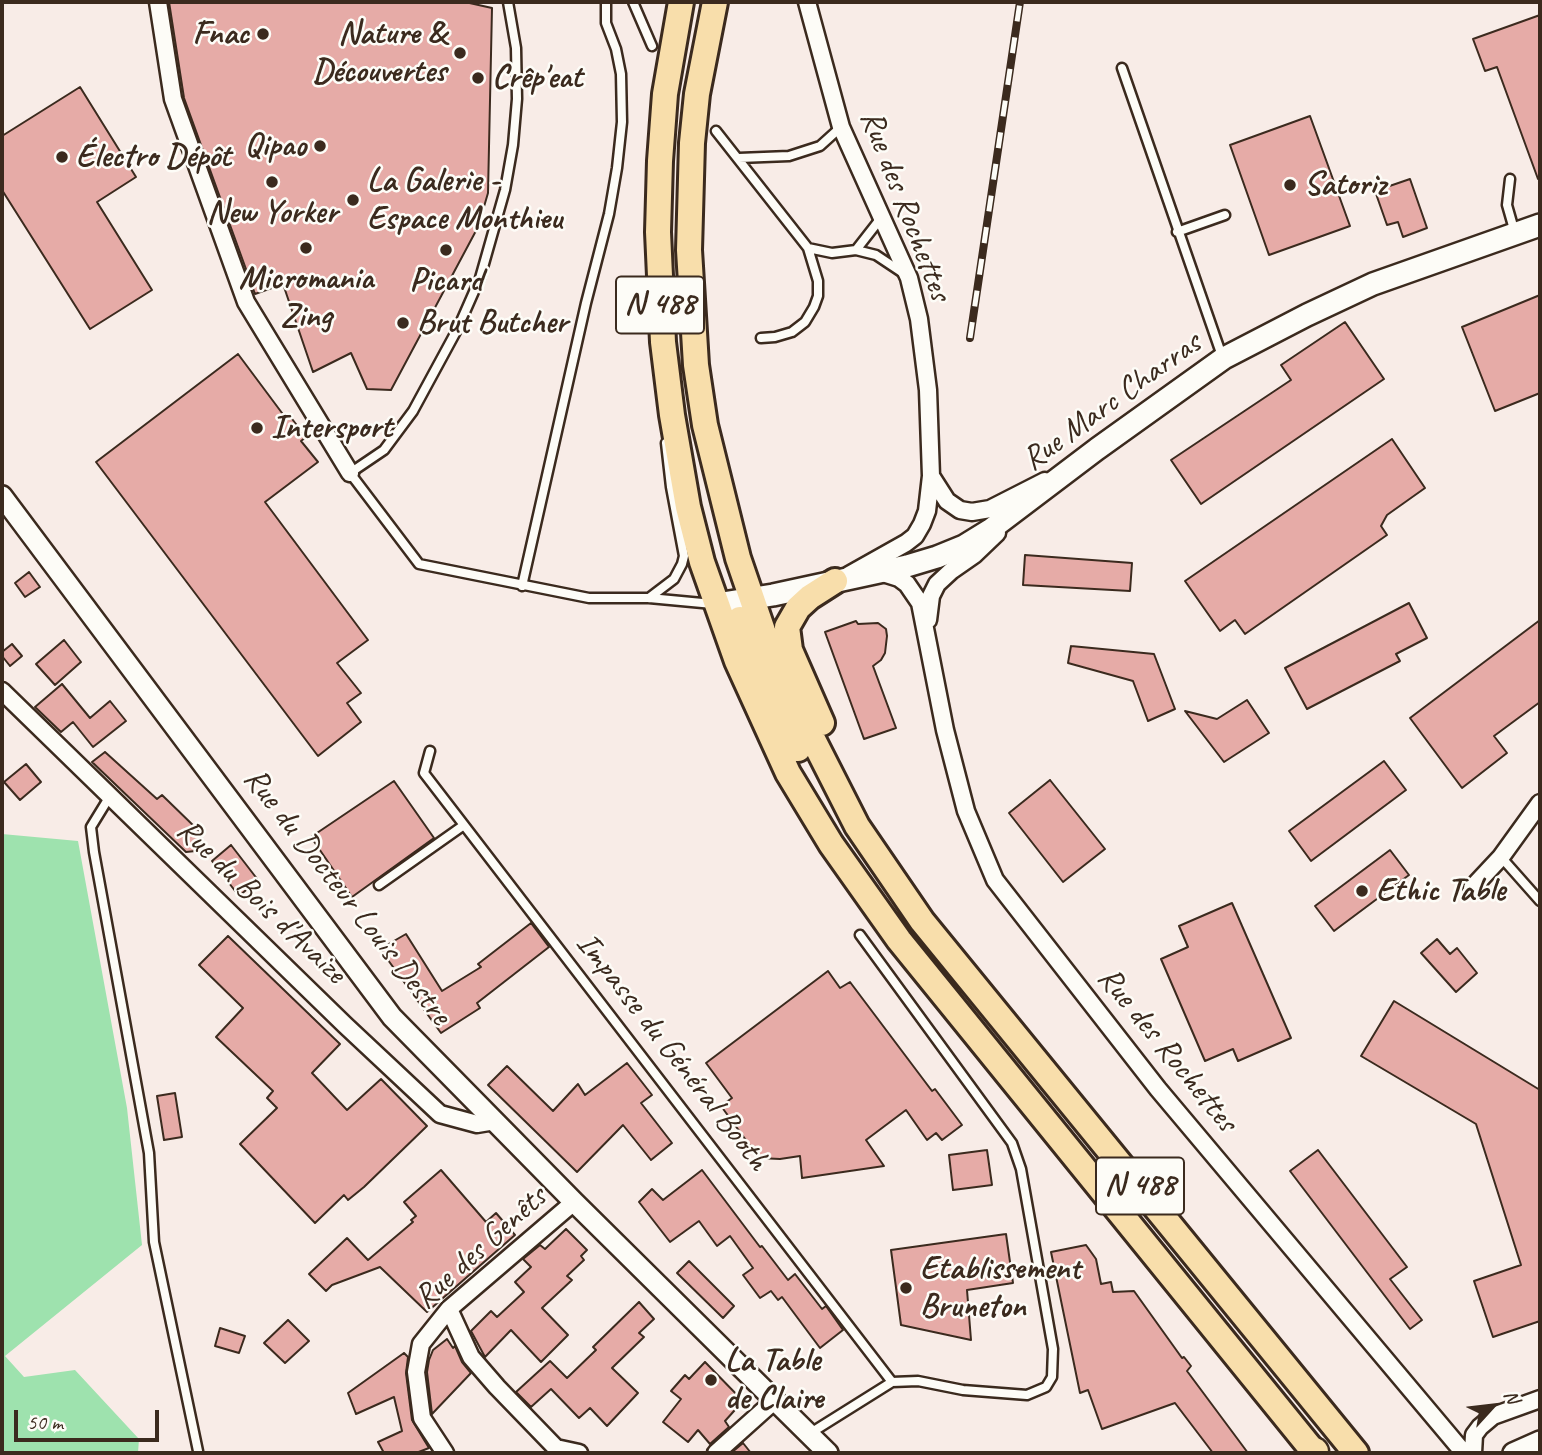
<!DOCTYPE html>
<meta charset="utf-8">
<style>
body{margin:0}
#map{position:relative;width:1542px;height:1455px;overflow:hidden;background:#f8ece7;font-family:Caveat,sans-serif}
canvas{display:block}
.frame{position:absolute;inset:0;border:4px solid #3b2a1e;pointer-events:none}
.north{position:absolute;left:1458px;top:1371px;width:70px;height:70px;-webkit-text-stroke:5px #fdfcf7;paint-order:stroke;rotate:63deg;font-size:19px;font-weight:700;line-height:28px;text-align:center;color:#3b2a1e}
.north::after{content:'';display:block;margin:auto;width:24px;height:32px;background:#3b2a1e;clip-path:polygon(50% 0,100% 100%,50% 72%,0 100%)}
.scale{position:absolute;left:14px;top:1410px;width:145px;height:32px;box-sizing:border-box;border:4px solid #3b2a1e;border-top:0;padding-left:9px;font-size:21px;line-height:24px;white-space:nowrap;color:#3b2a1e;-webkit-text-stroke:5px #fdfcf7;paint-order:stroke}
</style>
<div id="map">
<canvas width="1542" height="1455"></canvas>
<div class="frame"></div>
<div class="north">N</div>
<div class="scale">50 m</div>
</div>
<script>
const context = document.querySelector('canvas').getContext('2d');
context.lineJoin = 'round';
function fill(path, color) { context.fillStyle = color; context.fill(path, 'evenodd'); }
const shape = rows => new Path2D(rows.map(r => 'M' + r).join(''));
function strokePath(path, color, width, dash) { context.strokeStyle = color; context.lineWidth = width; context.lineCap = dash ? 'butt' : 'round'; context.setLineDash(dash || []); context.stroke(path); }
function label(font, color, halo, rows, align = 'center') {
  context.font = font + ' Caveat,sans-serif'; context.lineWidth = 5; context.setLineDash([]); context.textBaseline = 'middle'; context.strokeStyle = halo; context.fillStyle = color; for (const [text, x, y, turn = 0] of rows) {
    context.save(); context.translate(x, y); context.rotate((+turn || 0) * Math.PI / 180); context.textAlign = isNaN(turn) ? turn : align; if (halo) context.strokeText(text, 0, 0); context.fillText(text, 0, 0); context.restore();
  }
}
const green = shape([
 [2,834,78,841,127,1108,142,1245,5,1356,24,1377,75,1370,139,1439,138,1453,2,1453]
]);
const building = shape([
 [169,2,465,2,492,8,488,193,478,227,391,390,367,389,351,353,313,372,283,284,255,294,184,98,169,2],
 [1540,15,1540,179,1538,179,1497,67,1485,71,1473,39,1540,15],
 [80,87,136,177,97,202,152,290,90,329,2,190,2,136,80,87],
 [1310,116,1350,226,1269,255,1230,145,1310,116],
 [1410,179,1427,228,1403,237,1398,222,1387,225,1375,191,1410,179],
 [1540,295,1540,393,1495,411,1462,327,1540,295],
 [1345,322,1384,379,1201,504,1171,460,1291,380,1281,365,1345,322],
 [238,354,285,417,289,415,306,437,301,441,318,462,265,502,368,640,337,663,361,693,347,703,361,722,318,756,96,462,238,354],
 [1392,439,1425,488,1387,515,1381,526,1387,535,1245,634,1235,620,1220,631,1185,581,1392,439],
 [1025,555,1132,563,1130,591,1023,585,1025,555],
 [29,572,40,587,25,597,15,583,29,572],
 [1409,603,1427,638,1396,654,1400,661,1307,709,1285,668,1409,603],
 [1540,620,1540,702,1494,736,1507,753,1462,788,1410,718,1540,620],
 [856,621,858,624,878,623,886,629,887,636,885,653,881,660,873,666,896,728,864,739,825,632,856,621],
 [64,640,81,662,55,685,36,664,64,640],
 [12,644,22,656,10,666,2,656,2,652,12,644],
 [1071,646,1154,654,1175,709,1148,721,1133,681,1068,663,1071,646],
 [62,684,90,718,110,701,126,721,93,747,73,722,61,732,35,707,62,684],
 [1247,700,1269,733,1224,762,1185,711,1217,719,1247,700],
 [105,752,157,799,162,795,199,831,205,850,186,852,92,762,105,752],
 [1384,761,1406,790,1311,861,1289,831,1384,761],
 [26,764,41,782,20,800,4,782,26,764],
 [1050,780,1105,849,1063,882,1009,813,1050,780],
 [394,781,434,838,352,897,311,837,394,781],
 [231,845,258,880,239,896,212,861,231,845],
 [1390,850,1409,875,1334,931,1315,906,1390,850],
 [1232,903,1291,1038,1238,1061,1233,1049,1205,1061,1161,959,1188,947,1179,926,1232,903],
 [531,923,549,947,477,1003,480,1008,441,1033,380,949,406,934,442,991,481,967,478,964,531,923],
 [228,936,340,1044,312,1073,347,1110,381,1079,427,1126,364,1187,348,1200,344,1195,315,1223,240,1144,277,1108,267,1098,273,1091,216,1037,243,1008,199,965,228,936],
 [1437,939,1450,954,1457,948,1477,973,1456,992,1421,953,1437,939],
 [828,971,840,988,850,982,932,1091,935,1089,962,1125,942,1140,936,1133,927,1140,906,1110,866,1140,884,1166,802,1178,800,1156,780,1159,759,1158,721,1106,732,1098,706,1063,828,971],
 [1394,1001,1540,1090,1540,1321,1493,1337,1474,1281,1521,1265,1476,1124,1361,1056,1394,1001],
 [627,1063,652,1095,641,1103,672,1143,651,1160,623,1125,577,1172,488,1085,507,1066,553,1111,578,1084,585,1095,627,1063],
 [175,1093,182,1137,164,1140,157,1096,175,1093],
 [987,1150,992,1185,953,1190,949,1155,987,1150],
 [1318,1150,1407,1267,1390,1279,1422,1320,1410,1329,1290,1171,1318,1150],
 [441,1170,486,1222,496,1213,515,1235,427,1312,380,1267,332,1285,326,1291,309,1274,347,1238,368,1260,413,1222,411,1220,416,1216,404,1202,441,1170],
 [702,1170,760,1247,762,1246,788,1280,795,1274,822,1309,826,1306,843,1330,820,1348,782,1297,778,1300,771,1291,760,1298,743,1275,753,1268,730,1236,717,1246,699,1221,670,1242,639,1202,652,1189,663,1200,702,1170],
 [566,1229,587,1250,581,1256,584,1260,567,1276,572,1280,542,1308,568,1335,541,1362,511,1330,485,1357,471,1331,491,1311,497,1317,524,1292,515,1282,531,1267,523,1259,540,1245,545,1249,566,1229],
 [1006,1234,1013,1283,967,1290,971,1340,901,1325,891,1250,1006,1234],
 [1086,1245,1096,1259,1101,1284,1111,1282,1113,1292,1134,1291,1182,1358,1184,1357,1191,1366,1187,1371,1248,1453,1213,1453,1175,1403,1102,1429,1088,1390,1080,1393,1051,1252,1086,1245],
 [689,1261,734,1306,723,1318,677,1273,689,1261],
 [639,1302,654,1319,639,1333,644,1337,612,1368,638,1393,607,1426,590,1408,579,1418,551,1389,531,1407,516,1392,550,1361,567,1378,596,1350,593,1347,639,1302],
 [288,1320,309,1341,285,1363,264,1343,288,1320],
 [220,1328,245,1336,239,1353,215,1346,220,1328],
 [447,1339,453,1348,455,1346,462,1362,471,1373,432,1414,427,1372,429,1360,433,1350,447,1339],
 [404,1353,408,1357,406,1373,412,1420,429,1448,416,1453,384,1453,378,1442,402,1431,394,1397,356,1414,348,1393,404,1353],
 [705,1362,743,1401,725,1421,729,1427,710,1444,698,1430,688,1442,663,1422,681,1399,671,1391,685,1375,689,1379,705,1362],
 [743,1443,751,1453,731,1453,743,1443]
]);
const service = shape([
 [508,2,516,48,517,99,513,145,505,190,480,278,458,328,413,411,384,450,350,473,419,564,589,598,649,598,713,604],
 [633,2,652,46],
 [1122,68,1222,356],
 [716,131,808,248,832,253,856,250,881,218],
 [739,158,789,156,820,146,841,127],
 [1510,179,1507,205,1515,233],
 [1177,232,1225,215],
 [856,250,876,255,903,273],
 [761,338,775,337,792,332,805,322,814,307,818,296,818,281,808,248],
 [522,586,586,303,609,214,617,168,622,122,621,74,616,49,606,23,606,2],
 [649,598,674,579,682,564,684,556,671,487,666,443],
 [430,751,424,773,892,1382],
 [110,796,91,827,94,852,149,1153,154,1242,198,1451],
 [1501,857,1540,901],
 [379,885,464,825],
 [860,935,1012,1143,1021,1169,1053,1349,1052,1377,1046,1387,1027,1395,963,1390,918,1381,892,1382],
 [809,1434,892,1382]
]);
const minor = shape([
 [158,2,173,99,246,302,350,473],
 [807,2,841,127,909,278,919,319,928,390,931,476,927,511,922,524,915,536,906,543,849,575],
 [931,476,947,501,960,510,972,512,990,509,1045,481],
 [880,572,899,578,907,584,920,603,945,730,966,811,995,880,1158,1089,1464,1453],
 [928,620,931,596,937,584,951,571,974,555,997,533],
 [2,691,345,1025,440,1114,477,1124,495,1121],
 [1472,888,1501,857,1540,803],
 [449,1309,471,1357,497,1387,556,1448,579,1453],
 [445,1453,422,1418,416,1372,421,1344,449,1309,574,1202],
 [716,1453,774,1401],
 [1473,1453,1474,1435,1480,1427,1493,1416,1540,1399]
]);
const tertiary = shape([
 [2,496,392,1017,574,1202,828,1453],
 [1513,1453,1540,1441]
]);
const secondary = shape([
 [716,604,773,595,907,566,937,557,964,546,990,530,1097,449,1224,358,1307,315,1373,284,1540,225]
]);
const primary = shape([
 [681,2,665,94,660,161,658,232,663,342,672,415,688,507,702,562,737,661,788,773,831,844,899,940,1314,1452],
 [715,2,697,94,692,143,689,250,696,365,705,425,738,558,763,631,792,698,857,826,922,921,1356,1453],
 [740,619,770,695,798,749],
 [822,723,790,650,787,627,798,608,810,597,835,581]
]);
const motorway = shape([
 [1314,1452,1314,1453]
]);
const rail = shape([
 [970,338,1020,2]
]);
const markers = [
 [263,34,7,"#3b2a1e"],
 [460,53,7,"#3b2a1e"],
 [478,78,7,"#3b2a1e"],
 [320,146,7,"#3b2a1e"],
 [62,157,7,"#3b2a1e"],
 [272,182,7,"#3b2a1e"],
 [1290,185,7,"#3b2a1e"],
 [353,200,7,"#3b2a1e"],
 [306,248,7,"#3b2a1e"],
 [446,250,7,"#3b2a1e"],
 [403,323,7,"#3b2a1e"],
 [257,428,7,"#3b2a1e"],
 [1362,891,7,"#3b2a1e"],
 [906,1288,7,"#3b2a1e"],
 [711,1380,7,"#3b2a1e"]
];
const shields = [
 [660,305,88],
 [1140,1186,88]
];
const shieldNames = [
 ["N 488",660,305],
 ["N 488",1140,1186]
];
const poiNames = [
 ["Fnac",249,34,"right"],
 ["Nature &",446,34,"right"],
 ["Découvertes",446,72,"right"],
 ["Crêp'eat",492,78],
 ["Qipao",306,146,"right"],
 ["Électro Dépôt",76,157],
 ["La Galerie -",367,181],
 ["Espace Monthieu",367,219],
 ["Satoriz",1304,185],
 ["New Yorker",272,213,"center"],
 ["Micromania",306,279,"center"],
 ["Zing",306,317,"center"],
 ["Picard",446,281,"center"],
 ["Brut Butcher",417,323],
 ["Intersport",271,428],
 ["Ethic Table",1376,891],
 ["Etablissement",920,1269],
 ["Bruneton",920,1307],
 ["La Table",725,1361],
 ["de Claire",725,1399]
];
const streetNames = [
 ["Rue des Rochettes",905,206,69],
 ["Rue Marc Charras",1112,402,-36],
 ["Rue du Docteur Louis Destre",347,897,52],
 ["Rue du Bois d'Avaize",261,902,44],
 ["Rue des Rochettes",1167,1050,51],
 ["Impasse du Général Booth",672,1052,52],
 ["Rue des Genêts",481,1248,-42]
];
fill(green, '#9ee2ae');
fill(building, '#e6aba7');
strokePath(building, '#3b2a1e', 2);
strokePath(service, '#3b2a1e', 13);
strokePath(minor, '#3b2a1e', 21);
strokePath(tertiary, '#3b2a1e', 24);
strokePath(secondary, '#3b2a1e', 26);
strokePath(primary, '#3b2a1e', 30);
strokePath(motorway, '#3b2a1e', 33);
strokePath(service, '#fdfcf7', 8);
strokePath(minor, '#fdfcf7', 16);
strokePath(tertiary, '#fdfcf7', 19);
strokePath(secondary, '#fdfcf7', 21);
strokePath(primary, '#f8deab', 24);
strokePath(motorway, '#f8deab', 28);
strokePath(rail, '#3b2a1e', 8);
strokePath(rail, '#fdfcf7', 5, [16]);
for (const [x, y, r, color] of markers) { const dot = new Path2D(); dot.arc(x, y, r, 0, 2 * Math.PI); context.fillStyle = color; context.fill(dot); strokePath(dot, '#fdfcf7', 2.5); }
for (const [x, y, w] of shields) { const box = new Path2D(); box.roundRect(x - w / 2, y - 28.5, w, 57, 5); context.fillStyle = '#fdfcf7'; context.fill(box); strokePath(box, '#3b2a1e', 2); }
label('bold 32px', '#3b2a1e', null, shieldNames);
label('bold 33px', '#3b2a1e', '#fdfcf7', poiNames, 'left');
label('33px', '#3b2a1e', '#fdfcf7', streetNames);
</script>
